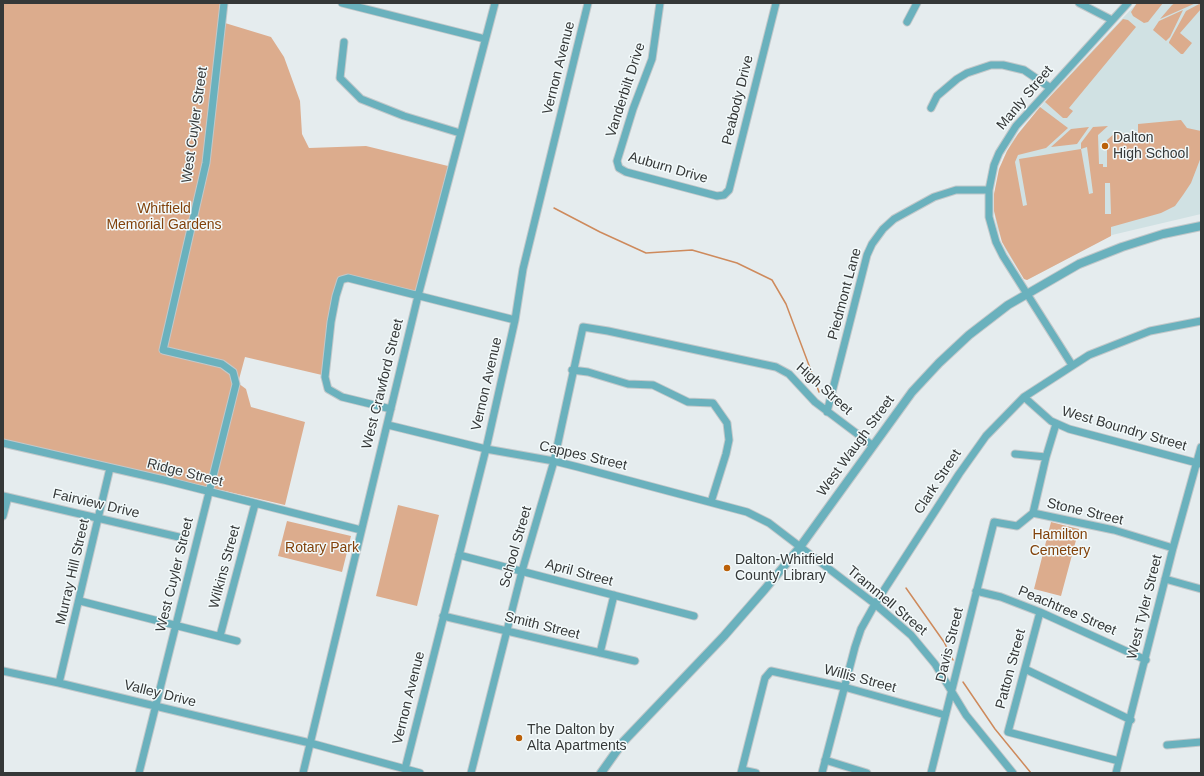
<!DOCTYPE html>
<style>
body{margin:0}
#map{position:relative;width:1204px;height:776px;overflow:hidden;background:#e5ecee;font-family:Helvetica,sans-serif}
canvas{display:block}
.frame{position:absolute;inset:0;border:4px solid #353838;pointer-events:none}
</style>
<div id="map">
<canvas width="1204" height="776"></canvas>
<div class="frame"></div>
</div>
<script>
const context = document.querySelector('canvas').getContext('2d');
context.lineJoin = 'round';
function fill(path, color) { context.fillStyle = color; context.fill(path, 'evenodd'); }
const shape = rows => new Path2D(rows.map(r => 'M' + r).join(''));
function strokePath(path, color, width, dash) { context.strokeStyle = color; context.lineWidth = width; context.lineCap = dash ? 'butt' : 'round'; context.setLineDash(dash || []); context.stroke(path); }
function label(font, color, halo, rows, align = 'center') {
  context.font = font + ' Helvetica,sans-serif'; context.lineWidth = 3; context.setLineDash([]); context.textBaseline = 'middle'; context.strokeStyle = halo; context.fillStyle = color; for (const [text, x, y, turn = 0] of rows) {
    context.save(); context.translate(x, y); context.rotate((+turn || 0) * Math.PI / 180); context.textAlign = isNaN(turn) ? turn : align; if (halo) context.strokeText(text, 0, 0); context.fillText(text, 0, 0); context.restore();
  }
}
const built = shape([
 [1137,3,1201,3,1201,214,1112,235,1027,280,1024,279,1005,249,997,228,994,211,994,194,1003,160,1012,141,1025,125,1056,89]
]);
const green = shape([
 [3,3,227,3,225,23,271,37,284,57,300,101,302,134,309,148,366,146,448,166,416,292,354,276,341,276,322,375,245,357,238,383,246,389,251,407,305,422,285,505,3,439],
 [1137,3,1163,3,1148,22,1144,23,1133,16,1131,12],
 [1175,3,1196,3,1160,19,1172,5],
 [1201,3,1201,9,1180,33,1192,43,1183,54,1181,54,1169,43,1169,42,1186,11],
 [1183,10,1170,37,1166,41,1153,30,1159,21],
 [1123,19,1128,20,1136,27,1069,108,1073,111,1067,118,1063,118,1045,102],
 [1040,107,1068,128,1046,148,1018,155,1015,162,1023,206,1027,205,1019,159,1081,149,1081,143,1093,127,1108,126,1098,135,1099,164,1103,164,1103,167,1107,167,1107,140,1115,133,1138,133,1138,124,1181,120,1187,128,1201,131,1201,157,1191,183,1183,195,1175,206,1161,213,1111,227,1111,236,1027,280,1024,279,1002,242,994,211,994,194,999,169,1007,151,1018,134],
 [1087,147,1093,193,1089,194,1081,149],
 [1105,183,1110,183,1111,214,1105,214],
 [1089,127,1077,144,1051,147,1071,129],
 [398,505,439,515,417,606,376,596],
 [287,521,351,536,342,572,278,556],
 [1051,522,1079,529,1061,596,1034,589]
]);
const stream = shape([
 [554,208,600,232,646,253,692,250,737,263,772,280,786,304,819,392],
 [906,588,944,642,953,660],
 [963,682,995,729,1031,773]
]);
const minor = shape([
 [342,3,485,39],
 [660,3,652,59,633,109,617,161,619,168,626,172,717,196,724,195,729,190,776,3],
 [1079,3,1112,20],
 [907,22,917,3],
 [344,42,340,78,361,99,404,116,460,133],
 [931,108,937,96,957,79,967,73,991,65,1003,65,1024,70,1049,87],
 [1072,365,1003,256,996,242,989,217,989,190,994,165,999,153,1016,126,1128,3],
 [572,370,588,372,628,384,653,385,688,402,713,403,727,423,729,440,726,454,711,502],
 [1024,397,1051,421,1069,429,1201,464],
 [391,409,342,397,328,389,325,377,331,322,336,296,341,280,348,278,515,320],
 [827,412,867,255,872,244,883,229,894,219,934,197,956,190,989,190],
 [388,425,486,449,554,461,578,467,747,512,769,523,875,604,911,635,935,664,966,715,1013,773],
 [3,443,164,480,361,530],
 [1015,454,1046,457],
 [3,496,183,538],
 [1033,513,1046,457,1056,424],
 [3,516,8,497],
 [459,555,694,616],
 [1165,579,1201,589],
 [976,591,1001,597,1040,612,1146,660],
 [80,601,237,641],
 [1040,612,1008,732,1119,761],
 [443,616,635,661],
 [220,636,255,504],
 [600,653,614,595],
 [1025,669,1131,720],
 [3,671,59,683,310,743,420,773],
 [59,683,110,468],
 [1167,745,1201,742],
 [825,760,867,773],
 [405,769,486,449,515,320,523,269,588,3],
 [742,770,756,773],
 [139,773,236,384,233,372,222,364,163,350,206,163,224,3],
 [303,773,418,296,495,3],
 [471,773,522,571,554,461,583,327,608,331,776,367,789,374,815,402,872,445],
 [741,773,765,678,771,671,844,687,945,715],
 [822,773,855,647,861,629,875,604,959,474,986,436,1024,397,1089,355,1150,331,1201,321],
 [931,773,994,522,1017,526,1033,513,1114,530,1173,548],
 [1116,773,1173,548,1201,447]
]);
const tertiary = shape([
 [601,773,623,742,724,636,765,589,800,547,912,392,939,363,969,335,1008,305,1079,264,1122,247,1163,234,1201,226]
]);
const markers = [
 [1105,146,4,"#bb6008"],
 [727,568,4,"#bb6008"],
 [519,738,4,"#bb6008"]
];
const streetNames = [
 ["Vernon Avenue",559,68,-76],
 ["Vanderbilt Drive",626,90,-72],
 ["Manly Street",1025,98,-50],
 ["Peabody Drive",738,100,-76],
 ["West Cuyler Street",195,125,-82],
 ["Auburn Drive",668,168,16],
 ["Piedmont Lane",845,294,-75],
 ["West Crawford Street",383,384,-76],
 ["Vernon Avenue",487,384,-77],
 ["High Street",824,389,42],
 ["West Boundry Street",1124,429,16],
 ["West Waugh Street",856,446,-54],
 ["Cappes Street",583,456,13],
 ["Ridge Street",185,473,14],
 ["Clark Street",938,482,-57],
 ["Fairview Drive",96,504,13],
 ["Stone Street",1085,512,13],
 ["School Street",516,547,-74],
 ["Wilkins Street",225,567,-75],
 ["Murray Hill Street",73,572,-77],
 ["April Street",579,573,15],
 ["West Cuyler Street",175,575,-76],
 ["Trammell Street",887,601,40],
 ["West Tyler Street",1145,607,-76],
 ["Peachtree Street",1067,611,23],
 ["Smith Street",542,626,14],
 ["Davis Street",950,645,-76],
 ["Patton Street",1011,669,-75],
 ["Willis Street",860,679,15],
 ["Valley Drive",160,694,14],
 ["Vernon Avenue",409,698,-76]
];
const poiNames = [
 ["Dalton",1113,138],
 ["High School",1113,154],
 ["Dalton-Whitfield",735,560],
 ["County Library",735,576],
 ["The Dalton by",527,730],
 ["Alta Apartments",527,746]
];
const parkNames = [
 ["Whitfield",164,209],
 ["Memorial Gardens",164,225],
 ["Hamilton",1060,535],
 ["Cemetery",1060,551],
 ["Rotary Park",322,548]
];
fill(built, '#d0e1e3');
fill(green, '#dcac8d');
strokePath(stream, '#ce8a5c', 1.5);
strokePath(minor, '#c2c8ca', 9);
strokePath(tertiary, '#c2c8ca', 10);
strokePath(minor, '#6ab1bd', 7);
strokePath(tertiary, '#6ab1bd', 8);
for (const [x, y, r, color] of markers) { const dot = new Path2D(); dot.arc(x, y, r, 0, 2 * Math.PI); context.fillStyle = color; context.fill(dot); strokePath(dot, '#f3fafb', 1.5); }
label('14px', '#353838', '#f3fafb', streetNames);
label('14px', '#353838', '#f3fafb', poiNames, 'left');
label('14px', '#82420b', '#f3fafb', parkNames);
</script>
